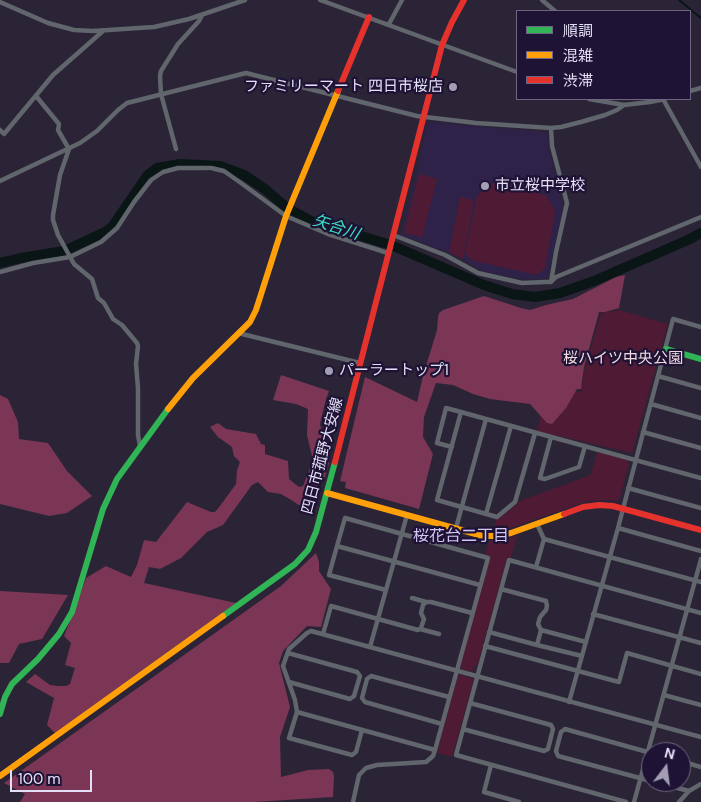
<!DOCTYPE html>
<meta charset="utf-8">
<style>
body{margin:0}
#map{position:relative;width:701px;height:802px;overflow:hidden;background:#2b2437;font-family:"DM Sans","Noto Sans JP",sans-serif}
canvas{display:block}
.legend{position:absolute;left:516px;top:10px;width:175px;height:90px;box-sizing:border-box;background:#1e1335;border:1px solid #6d6582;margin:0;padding:6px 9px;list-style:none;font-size:15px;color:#e4dff6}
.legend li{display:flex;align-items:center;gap:10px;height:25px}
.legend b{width:25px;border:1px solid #6d6582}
.north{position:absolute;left:641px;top:742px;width:50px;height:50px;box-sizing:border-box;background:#1e1335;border:1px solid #6d6582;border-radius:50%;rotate:15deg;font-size:14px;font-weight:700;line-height:20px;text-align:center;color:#e4dff6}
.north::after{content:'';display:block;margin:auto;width:18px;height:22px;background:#a39eb3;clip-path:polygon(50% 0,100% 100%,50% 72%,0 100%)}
.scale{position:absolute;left:10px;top:770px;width:82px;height:22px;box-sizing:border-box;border:2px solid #e4dff6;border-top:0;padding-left:6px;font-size:15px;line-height:18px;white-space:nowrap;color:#e4dff6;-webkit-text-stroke:4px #1e1335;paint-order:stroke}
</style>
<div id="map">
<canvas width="701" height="802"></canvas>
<ul class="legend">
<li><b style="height:6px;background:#30b455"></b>順調</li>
<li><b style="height:6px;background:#ff9f0a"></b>混雑</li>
<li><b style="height:6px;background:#e5322d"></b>渋滞</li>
</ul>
<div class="north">N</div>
<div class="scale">100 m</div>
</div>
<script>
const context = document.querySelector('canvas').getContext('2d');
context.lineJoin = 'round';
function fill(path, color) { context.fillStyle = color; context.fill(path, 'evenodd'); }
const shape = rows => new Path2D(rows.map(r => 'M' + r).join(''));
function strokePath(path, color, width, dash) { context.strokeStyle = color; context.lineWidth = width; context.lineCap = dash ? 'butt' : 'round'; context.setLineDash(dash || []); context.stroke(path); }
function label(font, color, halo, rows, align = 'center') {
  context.font = font + ' "DM Sans","Noto Sans JP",sans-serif'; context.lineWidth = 4.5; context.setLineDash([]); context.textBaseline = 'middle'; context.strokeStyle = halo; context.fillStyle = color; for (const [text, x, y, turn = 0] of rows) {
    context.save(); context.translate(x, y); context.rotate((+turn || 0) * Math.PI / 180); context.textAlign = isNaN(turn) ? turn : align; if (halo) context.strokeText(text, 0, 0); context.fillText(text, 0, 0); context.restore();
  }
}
const built = shape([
 [427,122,545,132,548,134,549,150,563,208,548,276,545,279,521,279,483,271,440,248,437,250,425,243,401,236,419,164]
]);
const green = shape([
 [419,174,437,179,422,237,404,233],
 [493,183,546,195,555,211,545,268,537,275,474,261,465,254,477,196],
 [460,197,474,200,463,259,449,252],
 [619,310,668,324,632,453,537,431,542,409,558,389,581,392,585,368,601,313],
 [597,452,627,460,629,464,619,501,608,500,590,501,573,506,508,529,502,531,493,531,496,519,500,518,517,504,517,502,591,475],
 [517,536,511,558,507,557,477,666,474,665,472,672,462,669,460,665,490,556,485,555,489,541,507,539],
 [460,675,474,679,452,757,437,753,457,677]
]);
const forest = shape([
 [625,275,619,308,605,312,599,312,584,367,581,389,577,389,566,408,552,424,547,423,530,404,490,399,473,394,453,385,436,383,424,417,423,437,433,454,419,509,345,488,346,482,340,481,365,377,417,402,423,376,437,330,438,317,439,313,443,310,484,296,521,308,530,310,546,305,573,299,616,277],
 [281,375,329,391,326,399,320,424,329,463,325,477,315,491,310,503,301,506,297,504,293,501,281,494,268,492,258,482,252,485,223,525,207,532,181,558,160,569,149,567,144,583,236,603,55,733,47,725,54,698,26,682,35,674,50,685,58,686,66,686,70,684,75,668,65,665,71,643,64,636,79,598,86,578,106,566,131,577,137,565,144,540,156,542,187,502,211,512,215,512,220,506,236,484,237,470,240,462,234,456,232,447,218,437,210,427,218,423,226,429,256,434,261,444,265,445,265,454,288,461,289,479,299,487,303,486,313,460,307,435,308,409,296,404,273,400],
 [0,395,8,399,18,422,19,439,48,443,67,471,92,496,67,513,49,516,0,504],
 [316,553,319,562,319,571,331,589,321,627,307,626,283,651,279,663,290,707,280,737,281,777,308,770,329,769,333,772,334,776,333,797,255,802,20,802,25,794,4,783,281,586],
 [0,591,68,595,42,639,19,644,9,663,0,663]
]);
const stream = shape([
 [679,0,701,18]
]);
const river = shape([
 [0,263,21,258,64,251,105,232,112,227,147,176,157,168,180,164,220,166,244,175,265,189,287,208,311,221,391,245,484,285,512,294,535,297,560,293,594,281,690,239,701,233]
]);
const street = shape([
 [320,0,517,72],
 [542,0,555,11],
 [0,2,48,23,74,30,93,31,154,27,189,19,245,0],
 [389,24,402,0],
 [690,91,701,88],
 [36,96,59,124,58,130,69,149,60,175,53,215,53,220,58,235,74,264,92,279,98,298,104,303,113,319,122,325,137,343,138,346,136,364,138,388,138,435,140,446],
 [589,99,624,105,650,102,665,99],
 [663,99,701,167],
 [551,128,552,146,567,203,556,252,551,282],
 [0,130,4,134,53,75,103,31],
 [176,149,161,94,160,76,161,71,178,44,199,21,202,15],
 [0,181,80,143,97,131,118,110,127,103,246,73,417,116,476,123,551,128,561,127,581,122,605,115,617,110,624,105],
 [393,235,445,255,478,273,522,283,545,282,551,282,556,277,701,217],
 [0,272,33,263,70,257,101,242,117,228,134,202,151,180,163,172,178,168,211,168,224,171,241,183,286,216,328,234,388,253],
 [238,333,360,363],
 [658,376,701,388],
 [651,404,701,418],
 [461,412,486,419],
 [643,432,701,448],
 [551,437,540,478,545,479,579,467,585,446],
 [452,447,437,443,446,408,461,412,437,500,497,517,515,502,535,433],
 [628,488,701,508],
 [486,514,511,426],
 [537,524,544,539,701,582],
 [456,528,486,419,701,478],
 [618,528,701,551],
 [337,546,329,575,386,590],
 [536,567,544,539],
 [501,589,546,601,547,606,546,610,540,617,538,624,541,630,586,642],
 [412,598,426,602],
 [593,614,701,643],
 [420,629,439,634],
 [541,630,537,645,582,656],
 [489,632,537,645],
 [323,634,331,606,418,630,421,628,424,619,421,613,423,605,426,602,431,602,472,613],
 [485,646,619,682,627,653,701,674],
 [370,647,407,515],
 [288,653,357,672,360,676,354,696,350,699,289,682],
 [664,695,701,705],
 [569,702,618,528,673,319,701,327],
 [297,712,289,738,352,755,356,752,362,730],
 [442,724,365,702,362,698,367,679,371,676,449,697],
 [463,729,544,751,548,749,553,729,551,725,470,703],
 [435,750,297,712,295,700,283,666,289,649,307,633,311,631,701,737],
 [651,753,565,729,561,732,556,751,558,756,651,781],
 [681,761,701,767],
 [491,765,484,792,519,802],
 [655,782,689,791],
 [353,802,359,775,366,768,377,765,426,762,433,756,435,750,488,558,345,518,337,546,480,585],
 [626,802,456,755,509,560,701,613],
 [634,802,701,559],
 [679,802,689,791,701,784]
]);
const fast = shape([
 [666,349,701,359],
 [223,616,295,564,308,550,316,532,335,462],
 [0,714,5,697,12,684,38,659,59,634,72,612,103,509,117,479,168,409]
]);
const slow = shape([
 [168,409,193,378,250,322,256,310,286,216,338,91],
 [327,493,483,536,497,536,511,533,564,514],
 [0,776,223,616]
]);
const jam = shape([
 [338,91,369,17],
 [335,462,442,45,452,22,464,0],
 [564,514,583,507,599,505,613,506,701,530]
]);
const markers = [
 [453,87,5,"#a39eb3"],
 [485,186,5,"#a39eb3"],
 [329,371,5,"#a39eb3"]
];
const poiNames = [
 ["ファミリーマート 四日市桜店",443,87,"right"],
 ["市立桜中学校",495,186],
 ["パーラートップ1",339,371]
];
const parkNames = [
 ["桜ハイツ中央公園",623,359]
];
const streetNames = [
 ["四日市菰野大安線",323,456,-75]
];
const waterNames = [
 ["矢合川",336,228,18]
];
const neighbourhoodNames = [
 ["桜花台二丁目",461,537]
];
fill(built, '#2f2249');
fill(green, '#4f1a34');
fill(forest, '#7a3654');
strokePath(stream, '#091615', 2);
strokePath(river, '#091615', 10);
strokePath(street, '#61656c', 4.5);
strokePath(fast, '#30b455', 6);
strokePath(slow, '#ff9f0a', 6);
strokePath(jam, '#e5322d', 6);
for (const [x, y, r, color] of markers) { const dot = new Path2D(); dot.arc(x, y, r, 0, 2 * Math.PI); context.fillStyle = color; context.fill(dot); strokePath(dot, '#1e1335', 2); }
label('15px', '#e4dff6', '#1e1335', poiNames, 'left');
label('15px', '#f0d8e0', '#1e1335', parkNames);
label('15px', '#e4dff6', '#1e1335', streetNames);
label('italic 16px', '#3ae2c2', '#1e1335', waterNames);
label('16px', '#d1c6f4', '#1e1335', neighbourhoodNames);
</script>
